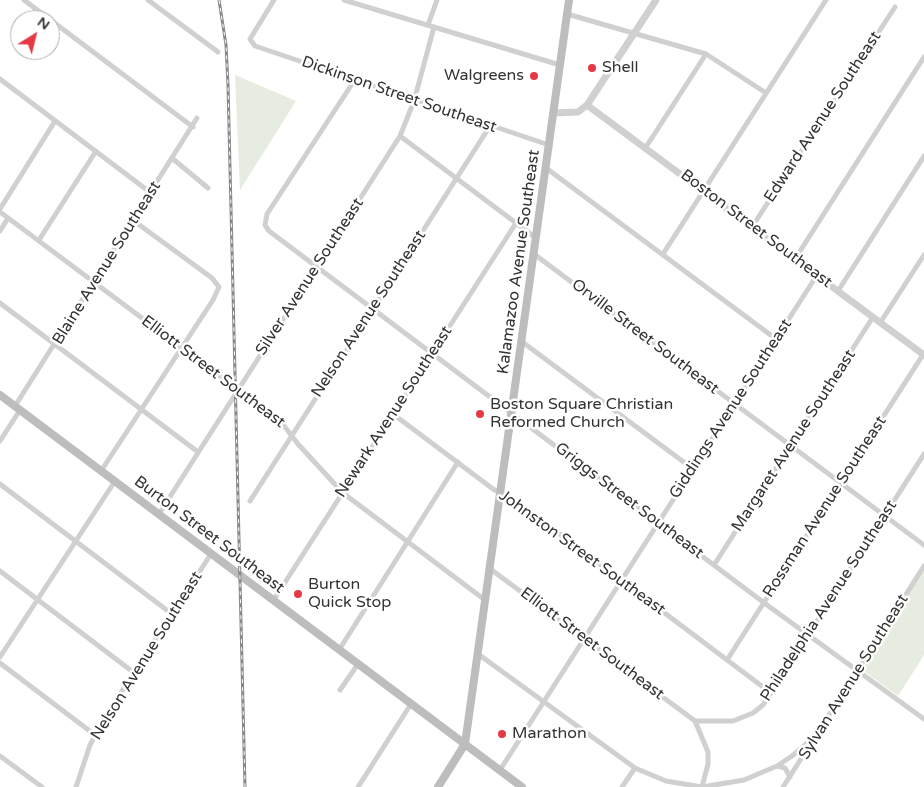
<!DOCTYPE html>
<style>
body{margin:0}
#map{position:relative;width:924px;height:787px;overflow:hidden;background:#fff;font-family:"Varela Round",sans-serif}
canvas{display:block}
.north{position:absolute;left:10px;top:10px;width:50px;height:50px;box-sizing:border-box;background:#fff;border:1px solid #adadad;border-radius:50%;rotate:36deg;font-size:14px;font-weight:700;line-height:20px;text-align:center;color:#333}
.north::after{content:'';display:block;margin:auto;width:18px;height:22px;background:#e63946;clip-path:polygon(50% 0,100% 100%,50% 72%,0 100%)}
</style>
<div id="map">
<canvas width="924" height="787"></canvas>
<div class="north">N</div>
</div>
<script>
const context = document.querySelector('canvas').getContext('2d');
context.lineJoin = 'round';
function fill(path, color) { context.fillStyle = color; context.fill(path, 'evenodd'); }
const shape = rows => new Path2D(rows.map(r => 'M' + r).join(''));
function strokePath(path, color, width, dash) { context.strokeStyle = color; context.lineWidth = width; context.lineCap = dash ? 'butt' : 'round'; context.setLineDash(dash || []); context.stroke(path); }
function label(font, color, halo, rows, align = 'center') {
  context.font = font + ' "Varela Round",sans-serif'; context.lineWidth = 5; context.setLineDash([]); context.textBaseline = 'middle'; context.strokeStyle = halo; context.fillStyle = color; for (const [text, x, y, turn = 0] of rows) {
    context.save(); context.translate(x, y); context.rotate((+turn || 0) * Math.PI / 180); context.textAlign = isNaN(turn) ? turn : align; if (halo) context.strokeText(text, 0, 0); context.fillText(text, 0, 0); context.restore();
  }
}
const green = shape([
 [235,75,296,101,240,190],
 [924,566,924,655,898,696,865,672,863,668]
]);
const minor = shape([
 [24,0,193,127],
 [148,0,218,52],
 [274,0,250,39,255,46,549,145],
 [344,0,560,65],
 [567,14,706,54,766,93],
 [428,25,437,0],
 [0,79,151,193],
 [354,81,267,214,265,225,269,231,767,605,924,719],
 [400,136,536,238],
 [646,147,706,54],
 [173,159,208,188],
 [546,168,776,339],
 [0,209,55,121],
 [0,212,281,422,298,444,343,493,485,600],
 [752,227,895,7],
 [0,231,8,218],
 [39,240,96,151],
 [534,254,924,545],
 [663,254,826,0],
 [795,259,924,57],
 [838,291,924,156],
 [0,303,198,452],
 [880,323,924,255],
 [521,341,693,469],
 [15,406,197,118],
 [393,414,493,489,521,505,771,693],
 [0,441,20,410],
 [101,471,213,300,219,287,212,278,134,221],
 [0,484,172,614],
 [250,501,490,126],
 [159,514,400,136,414,101,434,27],
 [714,565,873,317],
 [489,568,695,721,708,752,708,764,702,787],
 [0,571,133,672],
 [273,601,516,223],
 [339,650,458,462],
 [478,654,635,768,666,781,702,787,744,780,777,766,792,756,816,736],
 [0,657,115,481],
 [727,660,924,353],
 [0,663,95,735],
 [340,690,358,664],
 [695,721,733,721,753,713,763,705,924,454],
 [0,756,42,787],
 [778,766,785,768,790,777],
 [500,770,817,275],
 [76,787,90,745,105,717,211,554],
 [358,787,411,704],
 [622,787,635,768],
 [783,787,924,566]
]);
const tertiary = shape([
 [587,105,924,355],
 [554,113,578,112,587,105,656,0]
]);
const secondary = shape([
 [0,395,522,787],
 [438,787,465,744,569,0]
]);
const rail = shape([
 [219,0,226,45,228,85,245,787]
]);
const markers = [
 [592,68,5,"#e63946"],
 [534,76,5,"#e63946"],
 [480,414,5,"#e63946"],
 [298,594,5,"#e63946"],
 [502,734,5,"#e63946"]
];
const poiNames = [
 ["Shell",602,68],
 ["Walgreens",524,76,"right"],
 ["Boston Square Christian",490,405],
 ["Reformed Church",490,423],
 ["Burton",308,585],
 ["Quick Stop",308,603],
 ["Marathon",512,734]
];
const streetNames = [
 ["Dickinson Street Southeast",399,95,19],
 ["Edward Avenue Southeast",823,117,-57],
 ["Boston Street Southeast",756,229,37],
 ["Kalamazoo Avenue Southeast",519,262,-82],
 ["Blaine Avenue Southeast",107,263,-58],
 ["Silver Avenue Southeast",310,277,-57],
 ["Nelson Avenue Southeast",369,314,-57],
 ["Orville Street Southeast",645,337,37],
 ["Elliott Street Southeast",213,372,37],
 ["Giddings Avenue Southeast",731,409,-57],
 ["Newark Avenue Southeast",394,412,-57],
 ["Margaret Avenue Southeast",794,441,-57],
 ["Griggs Street Southeast",629,501,37],
 ["Rossman Avenue Southeast",825,507,-57],
 ["Burton Street Southeast",209,535,37],
 ["Johnston Street Southeast",582,553,36],
 ["Philadelphia Avenue Southeast",829,601,-57],
 ["Elliott Street Southeast",592,644,37],
 ["Nelson Avenue Southeast",147,656,-58],
 ["Sylvan Avenue Southeast",854,677,-58]
];
fill(green, '#e6ecdf');
strokePath(minor, '#d0d0d0', 5);
strokePath(tertiary, '#d0d0d0', 7);
strokePath(secondary, '#bdbdbd', 8);
strokePath(rail, '#888', 3);
strokePath(rail, '#fff', 1, [4]);
for (const [x, y, r, color] of markers) { const dot = new Path2D(); dot.arc(x, y, r, 0, 2 * Math.PI); context.fillStyle = color; context.fill(dot); strokePath(dot, '#fff', 2); }
label('16px', '#333', '#fff', poiNames, 'left');
label('16px', '#333', '#fff', streetNames);
</script>
